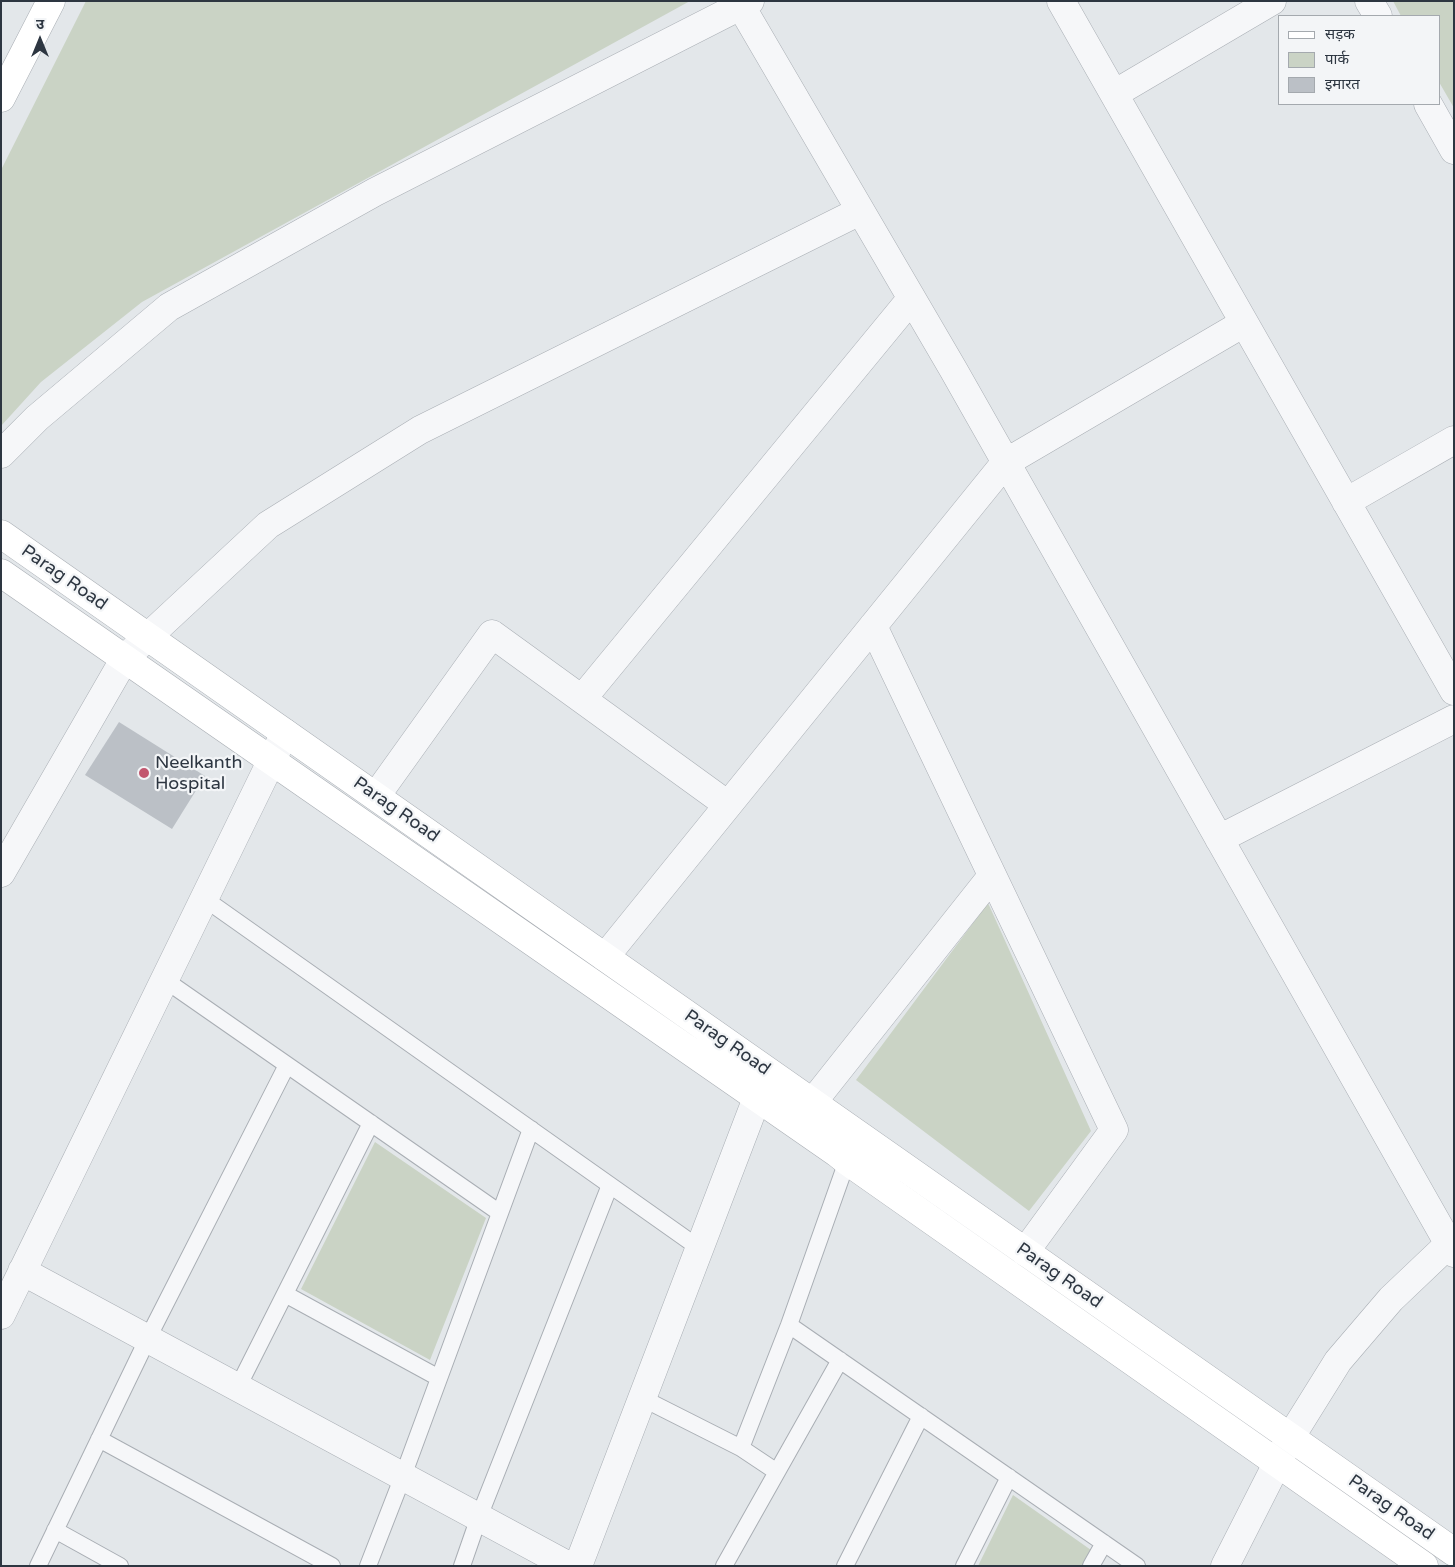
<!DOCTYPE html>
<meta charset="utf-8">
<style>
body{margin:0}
#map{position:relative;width:1455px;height:1567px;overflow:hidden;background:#e3e7ea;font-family:"Varela Round","Noto Sans Devanagari",sans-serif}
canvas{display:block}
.frame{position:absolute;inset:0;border:2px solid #2d3641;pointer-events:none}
.legend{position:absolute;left:1278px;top:15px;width:162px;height:90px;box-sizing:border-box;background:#f3f5f7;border:1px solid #a4a9ae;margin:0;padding:6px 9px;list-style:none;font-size:15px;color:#2d3641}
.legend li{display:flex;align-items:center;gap:10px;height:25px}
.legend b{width:25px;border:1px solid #a4a9ae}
.north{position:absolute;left:15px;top:15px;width:50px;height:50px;-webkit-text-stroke:4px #f3f5f7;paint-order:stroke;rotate:0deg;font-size:14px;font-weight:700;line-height:20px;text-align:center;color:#2d3641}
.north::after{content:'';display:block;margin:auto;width:18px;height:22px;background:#2d3641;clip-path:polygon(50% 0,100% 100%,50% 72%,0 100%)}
</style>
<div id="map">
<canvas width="1455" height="1567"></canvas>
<div class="frame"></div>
<ul class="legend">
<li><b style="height:6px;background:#fff"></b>सड़क</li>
<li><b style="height:14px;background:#cad3c5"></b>पार्क</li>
<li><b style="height:14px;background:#bbc0c6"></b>इमारत</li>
</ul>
<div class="north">उ</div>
</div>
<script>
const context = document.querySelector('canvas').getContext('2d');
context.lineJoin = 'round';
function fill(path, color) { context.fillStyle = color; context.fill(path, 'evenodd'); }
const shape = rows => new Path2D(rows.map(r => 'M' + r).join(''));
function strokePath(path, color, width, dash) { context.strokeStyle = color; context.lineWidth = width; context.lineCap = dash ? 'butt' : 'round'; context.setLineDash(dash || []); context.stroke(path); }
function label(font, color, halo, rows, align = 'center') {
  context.font = font + ' "Varela Round",sans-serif'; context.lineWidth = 4.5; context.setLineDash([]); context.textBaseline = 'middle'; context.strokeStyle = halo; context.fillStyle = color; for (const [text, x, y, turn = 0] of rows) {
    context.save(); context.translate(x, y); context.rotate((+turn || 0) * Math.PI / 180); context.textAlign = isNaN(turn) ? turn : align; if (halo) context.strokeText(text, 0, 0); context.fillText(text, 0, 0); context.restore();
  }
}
const green = shape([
 [86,1,690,1,142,302,41,382,1,426,1,170],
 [1393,1,1454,1,1454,108,1439,82,1439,16,1401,16],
 [988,903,1091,1131,1029,1211,856,1080],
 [375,1142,486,1218,430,1360,301,1289],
 [1013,1495,1091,1550,1082,1566,978,1566]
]);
const building = shape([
 [119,722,205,776,172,829,85,775]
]);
const lane = shape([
 [205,899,699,1248],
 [165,980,500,1213],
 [285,1294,439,1378],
 [789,1325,1137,1566],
 [238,1387,371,1123],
 [642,1398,741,1448,777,1472],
 [99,1439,332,1566],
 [741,1448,789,1325,847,1161],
 [55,1530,120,1566],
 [38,1566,148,1338,287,1065],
 [368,1566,403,1476,531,1129],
 [462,1566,479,1517,610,1185],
 [724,1566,840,1360],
 [845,1566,921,1416],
 [964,1566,1009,1477],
 [1091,1566,1104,1543]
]);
const street = shape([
 [738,1,953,369,1454,1253],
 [1061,1,1454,691],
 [1369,1,1378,16],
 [1114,94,1272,1],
 [1428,104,1454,150],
 [1,454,37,418,169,307,375,192,750,1],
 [1346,502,1454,440],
 [873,626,1114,1130,1025,1252],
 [582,699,911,299],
 [376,796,492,634,728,805],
 [1219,839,1454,719],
 [1,873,125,658,268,525,420,430,860,211],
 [605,957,1005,463,1244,323],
 [812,1103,992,876],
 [22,1271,569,1566],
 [1,1315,285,733],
 [578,1566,765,1077],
 [1225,1566,1290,1438,1338,1361,1391,1299,1449,1244,1454,1242]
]);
const secondary = shape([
 [1,98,51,1],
 [1,534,1454,1552],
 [1,573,837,1153,847,1161,1424,1566]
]);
const markers = [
 [144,773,6,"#c2566e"]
];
const streetNames = [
 ["Parag Road",64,578,35],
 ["Parag Road",396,810,35],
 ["Parag Road",727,1043,35],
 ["Parag Road",1059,1276,35],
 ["Parag Road",1391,1508,35]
];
const poiNames = [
 ["Neelkanth",155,763],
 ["Hospital",155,784]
];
fill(green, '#cad3c5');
fill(building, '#bbc0c6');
strokePath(lane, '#a9aeb4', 18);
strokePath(street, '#a9aeb4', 29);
strokePath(secondary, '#a9aeb4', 29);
strokePath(lane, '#f6f7f9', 16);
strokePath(street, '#f6f7f9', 28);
strokePath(secondary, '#fff', 28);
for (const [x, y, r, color] of markers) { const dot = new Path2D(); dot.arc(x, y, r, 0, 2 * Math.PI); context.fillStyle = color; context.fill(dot); strokePath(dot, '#f3f5f7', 2); }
label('18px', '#2d3641', '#f3f5f7', streetNames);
label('18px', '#2d3641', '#f3f5f7', poiNames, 'left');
</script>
